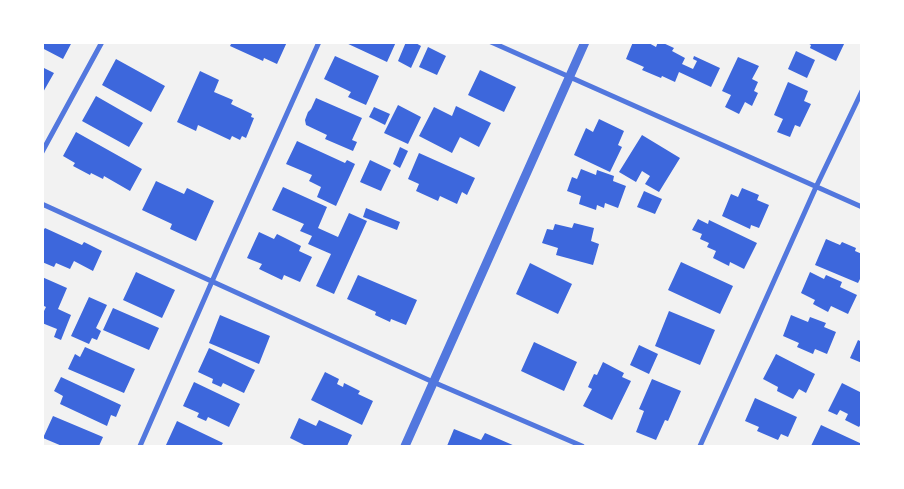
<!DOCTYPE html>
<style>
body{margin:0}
#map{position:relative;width:904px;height:489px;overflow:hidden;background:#f2f2f2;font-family:"IBM Plex Serif",serif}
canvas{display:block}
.frame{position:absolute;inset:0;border:44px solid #fff;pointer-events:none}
</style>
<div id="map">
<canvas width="904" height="489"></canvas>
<div class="frame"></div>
</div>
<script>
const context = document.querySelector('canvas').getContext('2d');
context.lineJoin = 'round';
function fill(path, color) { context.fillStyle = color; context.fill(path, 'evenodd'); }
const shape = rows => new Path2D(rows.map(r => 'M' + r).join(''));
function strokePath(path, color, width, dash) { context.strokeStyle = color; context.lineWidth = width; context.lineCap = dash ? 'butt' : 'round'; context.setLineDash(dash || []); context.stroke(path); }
const building = shape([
 [42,42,72,42,63,59,42,48],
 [232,42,287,42,277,64,264,58,263,61,230,46],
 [344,42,396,42,387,62],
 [406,42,414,42,421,46,411,68,398,61],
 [633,42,647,42,656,47,658,42,661,42,674,48,672,51,685,58,682,64,693,69,697,61,693,59,694,56,720,68,711,87,679,72,675,82,662,76,661,78,642,70,644,67,626,59],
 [806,42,845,42,836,61,810,48,811,45],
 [428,47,446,56,437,75,419,67],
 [796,51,815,60,807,78,788,69],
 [335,56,379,76,366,105,348,97,351,92,324,79],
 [738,57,759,66,752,79,758,82,754,91,758,93,752,106,745,102,739,114,725,107,731,95,722,91],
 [116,59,165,86,151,112,102,85],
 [42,67,54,73,42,94],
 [480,70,516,87,504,112,468,95],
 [200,71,219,80,214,92,233,100,231,104,252,114,251,117,254,118,246,138,242,136,240,140,232,136,230,140,198,125,196,131,177,122],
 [788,82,808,91,804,101,811,104,800,127,795,125,790,137,777,132,783,119,774,115],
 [96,96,143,123,129,147,82,121],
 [316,98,362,118,352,140,357,142,353,151,325,139,327,135,306,125,305,120,308,112,311,109],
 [398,105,421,117,408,144,384,133],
 [456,106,491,123,479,147,460,137,452,153,419,136,434,107,452,116],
 [374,107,390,114,385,125,369,117],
 [599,119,624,131,618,145,622,147,610,172,574,155,586,128,593,132],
 [76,132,142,169,130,191,104,176,103,179,91,173,90,175,73,166,75,163,63,156],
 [642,135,680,158,659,192,645,184,650,176,642,171,636,182,619,172],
 [297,141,345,163,347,160,355,164,336,206,317,197,321,187,309,181,312,175,286,164],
 [400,147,408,151,400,168,393,164],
 [419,153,475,178,467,195,462,192,457,204,440,196,438,201,416,191,419,184,408,179],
 [370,160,391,170,381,191,360,182],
 [581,169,596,175,597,170,614,176,613,181,626,186,618,208,605,203,604,208,597,205,596,210,579,204,581,196,567,191,572,177,577,179],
 [156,181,184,194,187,188,214,201,196,241,170,229,172,224,142,210],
 [283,187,327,207,318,228,338,237,349,213,367,221,334,294,316,286,331,254,308,244,312,236,300,231,304,224,272,210],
 [742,188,759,195,757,200,769,205,759,228,751,225,750,229,722,216,731,194,738,197],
 [644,191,662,199,655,214,637,207],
 [366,208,400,222,397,230,363,217],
 [698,219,708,224,709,220,757,243,744,269,730,262,729,266,713,258,716,251,707,247,709,243,700,239,702,234,692,230],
 [574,223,594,228,591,241,599,244,593,265,556,255,558,248,542,243,547,229,553,230,555,224,572,228],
 [45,228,82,245,84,242,102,251,93,271,74,261,70,269,56,263,54,267,42,262,42,232],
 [259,232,274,239,277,234,301,246,299,251,312,257,300,282,284,275,282,280,259,269,262,264,247,258],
 [826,239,840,245,842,242,856,248,855,251,862,254,862,275,858,283,815,265],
 [681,262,733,286,720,314,668,290],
 [530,263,572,284,558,314,516,294],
 [136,272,175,290,162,318,123,300],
 [810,272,824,279,826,275,842,282,840,287,857,295,848,314,831,306,828,312,813,304,815,300,801,293],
 [358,275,417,300,406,325,391,319,390,322,375,315,376,312,347,299],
 [42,277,67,288,58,309,71,315,61,340,54,337,57,329,42,323,42,315,46,307,42,305],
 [89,297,107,305,96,328,101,331,97,340,92,338,89,344,71,336],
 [113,308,159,328,149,350,103,330],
 [669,311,715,330,700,365,655,346],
 [220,315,270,336,259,364,209,343],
 [791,315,808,322,810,317,826,323,824,327,836,332,827,354,815,349,813,354,797,347,799,343,783,336],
 [858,340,862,342,862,363,850,358],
 [534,342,577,362,564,391,521,371],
 [639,345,658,354,649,374,630,365],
 [85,347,135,369,124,393,68,369,75,354,80,357],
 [209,348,255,370,244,393,223,383,221,387,212,383,213,379,198,372],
 [776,354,815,374,806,393,799,389,793,399,777,391,778,387,763,379],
 [603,362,624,373,622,377,631,381,612,420,583,406,592,389,588,387,594,374,597,375],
 [325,372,339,379,337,384,343,387,344,383,360,391,358,394,373,401,362,425,311,400],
 [61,377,121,405,116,417,111,415,107,426,60,404,63,396,54,391],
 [652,379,681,391,668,421,665,420,656,440,636,432,644,411,639,409],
 [194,382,240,404,229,427,208,417,206,421,197,417,199,413,183,406],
 [842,383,862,393,862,422,859,427,845,420,848,414,840,410,837,415,828,411],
 [755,398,797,417,788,437,781,434,778,440,757,431,759,427,745,421],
 [53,416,103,437,99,446,62,446,43,438],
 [299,418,316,426,319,420,352,435,347,446,306,446,290,438],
 [177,421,223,443,221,446,166,445],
 [821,425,862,444,862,446,811,446],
 [454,429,481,440,485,433,515,446,447,446]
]);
const minor = shape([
 [491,42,862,207],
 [42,152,102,42],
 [42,204,433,382,582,446],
 [140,446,224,254,319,42],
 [700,446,816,187,862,91]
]);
const tertiary = shape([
 [405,446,585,42]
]);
fill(building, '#3d67dc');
strokePath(minor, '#5277de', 5);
strokePath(tertiary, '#5277de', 9);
</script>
